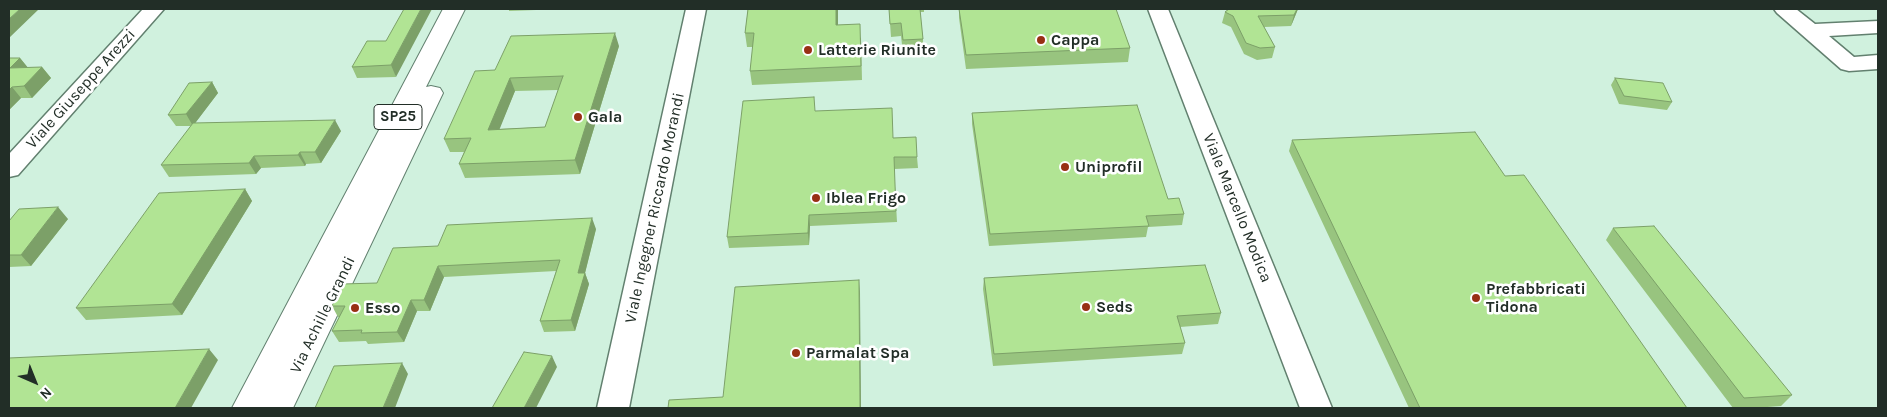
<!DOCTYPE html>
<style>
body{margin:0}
#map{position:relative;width:1887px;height:417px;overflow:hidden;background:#d0f1de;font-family:Karla,sans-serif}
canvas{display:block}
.frame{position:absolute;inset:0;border:10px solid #222e27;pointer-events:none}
.north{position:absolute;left:10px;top:357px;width:50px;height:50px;-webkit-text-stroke:4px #fff;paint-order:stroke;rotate:136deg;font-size:14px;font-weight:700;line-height:20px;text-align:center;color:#222e27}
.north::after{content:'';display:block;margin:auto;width:18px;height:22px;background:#222e27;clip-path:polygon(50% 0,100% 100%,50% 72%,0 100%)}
</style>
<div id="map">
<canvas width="1887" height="417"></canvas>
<div class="frame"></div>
<div class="north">N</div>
</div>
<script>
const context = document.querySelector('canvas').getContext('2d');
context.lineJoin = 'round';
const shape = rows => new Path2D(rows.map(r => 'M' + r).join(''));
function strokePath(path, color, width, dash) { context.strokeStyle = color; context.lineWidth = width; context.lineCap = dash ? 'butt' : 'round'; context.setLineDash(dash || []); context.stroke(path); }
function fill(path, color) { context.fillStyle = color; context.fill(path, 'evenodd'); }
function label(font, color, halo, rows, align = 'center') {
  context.font = font + ' Karla,sans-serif'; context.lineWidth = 5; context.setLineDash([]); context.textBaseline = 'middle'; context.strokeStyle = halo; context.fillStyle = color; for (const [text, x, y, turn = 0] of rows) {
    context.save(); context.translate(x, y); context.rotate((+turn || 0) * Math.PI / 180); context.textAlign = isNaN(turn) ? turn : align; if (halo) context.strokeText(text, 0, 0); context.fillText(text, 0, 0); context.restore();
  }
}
const minor = shape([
 [143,9,164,9,18,175,9,177,9,154,143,9],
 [686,9,706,9,629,408,597,408,686,9],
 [1148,9,1168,9,1332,408,1300,408,1148,9],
 [1774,9,1796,9,1815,24,1878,21,1878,33,1829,36,1854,57,1878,55,1878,69,1849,71,1841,69,1777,13,1774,9]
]);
const major = shape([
 [443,9,465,9,426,87,431,86,440,88,443,93,293,408,232,408,443,9]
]);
const wall = shape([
 [9,9,58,9,38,10],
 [509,9,563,9,509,11],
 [748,9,838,9,838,25,861,38,862,80,752,85,750,71,753,47,747,47,745,33],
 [889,9,924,9,924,12,920,12,923,39,923,52,903,53,901,36,891,37],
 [959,9,1116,9,1130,48,1128,62,966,69,959,18],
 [1229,9,1298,9,1291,26,1264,27,1275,47,1272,58,1257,60,1244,54,1231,27,1222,23,1225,12],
 [386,41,396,77,357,78,352,67],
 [619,46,580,174,465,178,459,164,464,152,450,152,444,139,495,70],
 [558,90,545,127,499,129,515,91],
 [9,58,20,58,28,68,42,67,51,78,32,98,21,98,9,110],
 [1615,78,1672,102,1667,110,1619,104,1611,85],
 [212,82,218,93,195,123,341,131,321,163,306,164,305,166,261,168,256,174,169,177,161,165,191,126,176,126,168,115],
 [816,111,893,138,917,157,918,168,894,169,897,222,810,226,809,245,729,248,727,237],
 [972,113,1168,199,1184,214,1182,225,1148,227,1146,237,989,246,972,124],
 [1292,140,1505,176,1687,408,1409,408,1289,151],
 [245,189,252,201,182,315,86,320,76,308],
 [68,219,31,266,9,267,9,221],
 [1613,228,1792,395,1781,406,1754,408,1733,408,1606,240],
 [596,229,585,273,589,284,575,331,544,332,540,321,556,271,444,277,430,311,417,311,404,342,368,344,366,341,339,342,332,331,339,317,338,317,332,306,377,283,438,246],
 [984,278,1221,313,1218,324,1180,327,1185,343,1182,354,993,366,983,289]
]);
const shadedWall = shape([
 [20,9,36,9,38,10,9,38,9,19],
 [421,9,432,9,396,77,391,65],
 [836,9,838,9,838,39,836,25],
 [1297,9,1298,9,1291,26,1294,15],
 [615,33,619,46,580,174,575,160],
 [20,58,29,69,10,68],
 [42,67,51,78,32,98,24,86],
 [510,78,515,91,494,143,488,130],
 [212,82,218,93,193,126,186,114],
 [12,87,21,98,9,110,9,90],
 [335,120,341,131,321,163,315,152],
 [300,152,306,164,305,166,298,155],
 [254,156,261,168,256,174,249,163],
 [245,189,252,201,182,315,172,304],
 [58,207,68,219,31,266,21,255],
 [809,215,810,226,809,245,808,233],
 [592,218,596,229,585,273,589,284,575,331,571,320,578,273],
 [438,266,444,277,430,311,424,300],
 [859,280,860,292,861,408,860,408],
 [411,300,417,311,404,342,397,332],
 [209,349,218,360,191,408,175,408],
 [552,356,557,367,536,408,524,408],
 [402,363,408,374,395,408,383,408]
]);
const building = shape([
 [9,9,20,9,9,19,9,9],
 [404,9,421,9,391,65,352,67,367,41,386,41,404,9],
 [748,9,836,9,836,25,860,24,861,66,750,71,754,33,745,33,748,9],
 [889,9,920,9,923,39,903,40,901,23,890,24,889,9],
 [959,9,1116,9,1130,48,966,55,959,9],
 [1229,9,1297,9,1294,15,1258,16,1275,47,1260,48,1246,43,1233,16,1225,12,1229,9],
 [615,33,575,160,459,164,471,138,444,139,475,71,495,70,511,36,615,33],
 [563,76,545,127,488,130,510,78,563,76],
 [9,58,20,58,10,68,42,67,24,86,12,87,9,90,9,58],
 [1615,78,1663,83,1672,102,1624,96,1615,78],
 [212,82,186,114,168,115,189,83,212,82],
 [814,97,815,111,892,108,893,138,916,137,917,157,894,157,896,211,809,215,808,233,727,237,743,101,814,97],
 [1137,105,1168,199,1179,198,1184,214,1146,216,1149,226,990,234,972,113,1137,105],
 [335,120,315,152,300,152,298,155,254,156,249,163,161,165,193,123,335,120],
 [1475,132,1505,176,1524,175,1687,408,1420,408,1292,140,1475,132],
 [245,189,172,304,76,308,159,193,245,189],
 [58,207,21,255,9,255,9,221,19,209,58,207],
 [592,218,578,273,585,273,571,320,540,321,560,260,438,266,424,300,411,300,397,332,361,333,362,330,332,331,345,306,332,306,342,284,377,283,393,248,438,246,447,225,592,218],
 [1654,226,1792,395,1744,398,1613,228,1654,226],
 [1205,265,1221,313,1177,316,1185,343,994,354,984,278,1205,265],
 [859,280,860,408,668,408,669,400,723,397,735,287,859,280],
 [209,349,175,408,9,408,9,358,209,349],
 [524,352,552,356,524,408,492,408,524,352],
 [402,363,383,408,315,408,334,366,402,363]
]);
const markers = [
 [1041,40,5,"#983014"],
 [808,50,5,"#983014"],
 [578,117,5,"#983014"],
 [1065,167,5,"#983014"],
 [816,198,5,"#983014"],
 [1476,298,5,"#983014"],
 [1086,307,5,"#983014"],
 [355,308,5,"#983014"],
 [796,353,5,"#983014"]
];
const shields = [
 [398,117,48]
];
const shieldNames = [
 ["SP25",398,117]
];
const poiNames = [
 ["Cappa",1051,40],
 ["Latterie Riunite",818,50],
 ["Gala",588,117],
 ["Uniprofil",1075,167],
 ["Iblea Frigo",826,198],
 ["Prefabbricati",1486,289],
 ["Tidona",1486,307],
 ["Seds",1096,307],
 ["Esso",365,308],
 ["Parmalat Spa",806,353]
];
const streetNames = [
 ["Viale Giuseppe Arezzi",81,89,-48],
 ["Viale Ingegner Riccardo Morandi",655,208,-78],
 ["Viale Marcello Modica",1237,208,68],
 ["Via Achille Grandi",323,315,-64]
];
strokePath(minor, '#62806f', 3);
strokePath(major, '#62806f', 2);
fill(minor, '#fff');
fill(major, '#fff');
fill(wall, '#98c47f');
fill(shadedWall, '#7ca068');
fill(building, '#b1e494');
strokePath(building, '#7ca068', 1);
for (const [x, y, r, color] of markers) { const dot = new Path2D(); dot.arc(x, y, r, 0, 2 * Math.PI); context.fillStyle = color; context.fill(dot); strokePath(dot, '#fff', 2); }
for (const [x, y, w] of shields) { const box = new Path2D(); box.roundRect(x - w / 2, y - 12.5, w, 25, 4); context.fillStyle = '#fff'; context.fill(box); strokePath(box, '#222e27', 1); }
label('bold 15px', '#222e27', null, shieldNames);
label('bold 16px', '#222e27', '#fff', poiNames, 'left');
label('16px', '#222e27', '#fff', streetNames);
</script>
